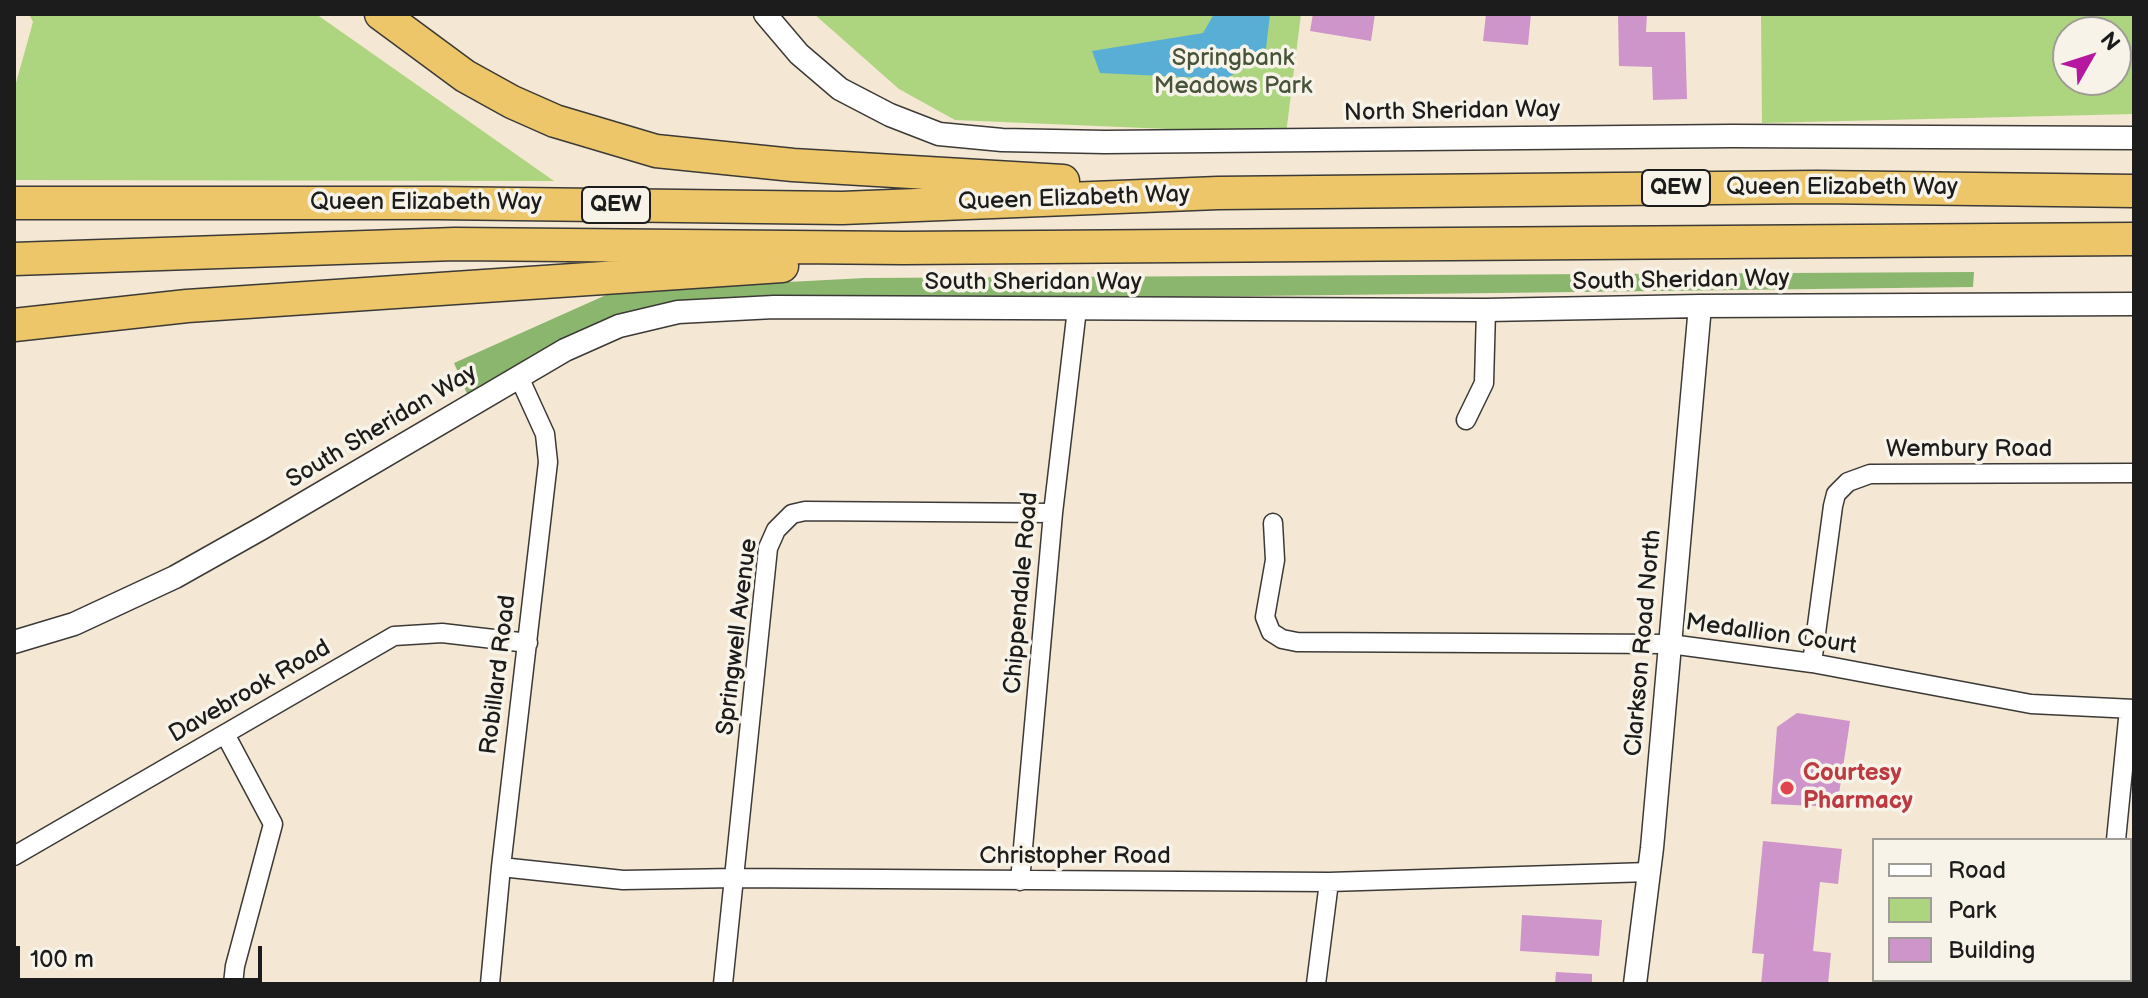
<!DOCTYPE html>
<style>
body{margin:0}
#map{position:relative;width:2148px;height:998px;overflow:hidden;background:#f4e7d3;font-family:"Balsamiq Sans",sans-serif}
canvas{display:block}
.frame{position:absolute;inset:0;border:16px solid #1c1c1c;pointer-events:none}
.legend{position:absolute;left:1872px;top:838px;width:260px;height:144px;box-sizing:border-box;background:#f7f3e8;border:2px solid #9f9d96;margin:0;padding:10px 14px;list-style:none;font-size:24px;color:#1c1c1c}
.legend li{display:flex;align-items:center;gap:16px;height:40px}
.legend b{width:40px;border:2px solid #9f9d96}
.north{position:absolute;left:2052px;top:16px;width:80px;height:80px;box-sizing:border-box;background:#f7f3e8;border:2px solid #9f9d96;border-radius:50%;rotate:51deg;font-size:22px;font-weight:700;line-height:32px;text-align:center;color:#1c1c1c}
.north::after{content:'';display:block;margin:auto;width:28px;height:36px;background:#b5179e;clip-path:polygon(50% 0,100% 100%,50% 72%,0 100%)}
.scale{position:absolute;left:16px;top:946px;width:246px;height:36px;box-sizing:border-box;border:4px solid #1c1c1c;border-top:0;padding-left:10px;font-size:24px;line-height:28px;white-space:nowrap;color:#1c1c1c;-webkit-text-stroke:6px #f7f3e8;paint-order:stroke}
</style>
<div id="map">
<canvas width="2148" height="998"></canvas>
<div class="frame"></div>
<ul class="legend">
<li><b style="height:10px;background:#fff"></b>Road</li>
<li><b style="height:22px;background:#add57f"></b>Park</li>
<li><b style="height:22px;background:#ce95ca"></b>Building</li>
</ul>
<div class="north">N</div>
<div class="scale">100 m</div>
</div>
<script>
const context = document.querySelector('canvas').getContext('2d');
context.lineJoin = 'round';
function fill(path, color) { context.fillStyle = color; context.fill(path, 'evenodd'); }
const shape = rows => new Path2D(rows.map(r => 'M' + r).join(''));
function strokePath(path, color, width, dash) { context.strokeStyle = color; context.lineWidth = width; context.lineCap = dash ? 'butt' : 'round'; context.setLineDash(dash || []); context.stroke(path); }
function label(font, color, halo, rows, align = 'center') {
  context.font = font + ' "Balsamiq Sans",sans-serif'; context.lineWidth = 7; context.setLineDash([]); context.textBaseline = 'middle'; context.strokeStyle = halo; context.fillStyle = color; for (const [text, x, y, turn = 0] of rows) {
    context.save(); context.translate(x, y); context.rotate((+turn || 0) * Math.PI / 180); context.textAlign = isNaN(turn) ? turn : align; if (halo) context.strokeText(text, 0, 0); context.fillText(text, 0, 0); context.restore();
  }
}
const green = shape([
 [29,14,316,14,554,181,14,180,14,90,33,22],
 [814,14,1301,14,1286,134,955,120,899,89],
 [1761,14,2134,14,2134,114,1762,123],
 [2068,32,2116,32,2116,80,2068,80]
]);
const forest = shape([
 [1974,272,1973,287,858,301,707,299,656,306,594,324,528,359,468,396,454,363,615,291,865,278]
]);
const water = shape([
 [1214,14,1270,14,1265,57,1225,79,1100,73,1092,51,1203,33]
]);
const building = shape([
 [1313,14,1375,14,1371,41,1310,31],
 [1486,14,1531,14,1528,45,1483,41],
 [1618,14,1647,14,1646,32,1685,32,1687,99,1653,100,1652,67,1619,66],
 [1797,713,1850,721,1837,807,1771,804,1777,727],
 [1763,841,1842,849,1838,884,1820,882,1813,951,1831,953,1828,984,1761,984,1764,954,1752,953],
 [1522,915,1602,920,1599,956,1520,951],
 [1556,972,1592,974,1592,984,1555,984]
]);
const minor = shape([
 [1466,420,1484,383,1486,310],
 [1273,523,1275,560,1265,617,1271,632,1282,639,1297,642,1670,644,1812,663,2031,704,2134,709],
 [1812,663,1833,506,1836,494,1848,482,1870,474,2134,473],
 [225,734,273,824,235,966,233,984],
 [2116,840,2129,709],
 [14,856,394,636,442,633,528,643],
 [501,867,623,880,734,878,1329,882,1649,872],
 [1020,881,1053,513,1077,309],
 [2130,932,2134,932],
 [490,984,501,867,548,462,545,434,519,377],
 [723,984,768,548,776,530,792,514,805,511,1053,513],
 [1316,984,1329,882],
 [2102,984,2102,980]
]);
const tertiary = shape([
 [765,14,799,54,840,89,890,115,939,134,1002,140,1105,142,1732,136,2134,138],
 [14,642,74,624,175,577,262,528,565,350,619,326,678,312,774,307,1486,310,1700,306,2134,304],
 [1635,984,1652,848,1700,306]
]);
const motorway = shape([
 [381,14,465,76,512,102,555,121,656,151,793,165,1063,181],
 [14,203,436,203,842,208,1218,193,1817,187,2134,191],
 [14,259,455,244,903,248,2134,239],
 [14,325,187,306,782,266]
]);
const markers = [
 [1787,788,8,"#e0444e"]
];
const shields = [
 [1676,188,68],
 [616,205,68]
];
const shieldNames = [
 ["QEW",1676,188],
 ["QEW",616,205]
];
const parkNames = [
 ["Springbank",1233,59],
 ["Meadows Park",1233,87]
];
const streetNames = [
 ["North Sheridan Way",1452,112,-1],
 ["Queen Elizabeth Way",1842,188],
 ["Queen Elizabeth Way",1074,199,-2],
 ["Queen Elizabeth Way",426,203],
 ["South Sheridan Way",1681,281,-1],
 ["South Sheridan Way",1033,283],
 ["South Sheridan Way",382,427,-31],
 ["Wembury Road",1969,450],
 ["Chippendale Road",1022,593,-85],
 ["Medallion Court",1771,635,8],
 ["Springwell Avenue",738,637,-83],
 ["Clarkson Road North",1644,643,-85],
 ["Robillard Road",499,675,-83],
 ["Davebrook Road",250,692,-30],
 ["Christopher Road",1075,857]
];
const healthNames = [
 ["Courtesy",1803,774],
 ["Pharmacy",1803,802]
];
fill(green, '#add57f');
fill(forest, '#8ab66e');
fill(water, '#59aed5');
fill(building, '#ce95ca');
strokePath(minor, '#3c3a37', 21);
strokePath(tertiary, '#3c3a37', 25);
strokePath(motorway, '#3c3a37', 35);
strokePath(minor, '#fff', 18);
strokePath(tertiary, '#fff', 22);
strokePath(motorway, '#ecc669', 32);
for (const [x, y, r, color] of markers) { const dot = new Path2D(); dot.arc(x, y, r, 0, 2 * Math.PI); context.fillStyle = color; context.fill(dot); strokePath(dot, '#f7f3e8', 3); }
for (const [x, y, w] of shields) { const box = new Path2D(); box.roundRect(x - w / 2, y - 18, w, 36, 6); context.fillStyle = '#f7f3e8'; context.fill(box); strokePath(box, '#1c1c1c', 2); }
label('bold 22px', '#1c1c1c', null, shieldNames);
label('24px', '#48543a', '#f7f3e8', parkNames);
label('24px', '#1c1c1c', '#f7f3e8', streetNames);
label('bold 24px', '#be3a42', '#f7f3e8', healthNames, 'left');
</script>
